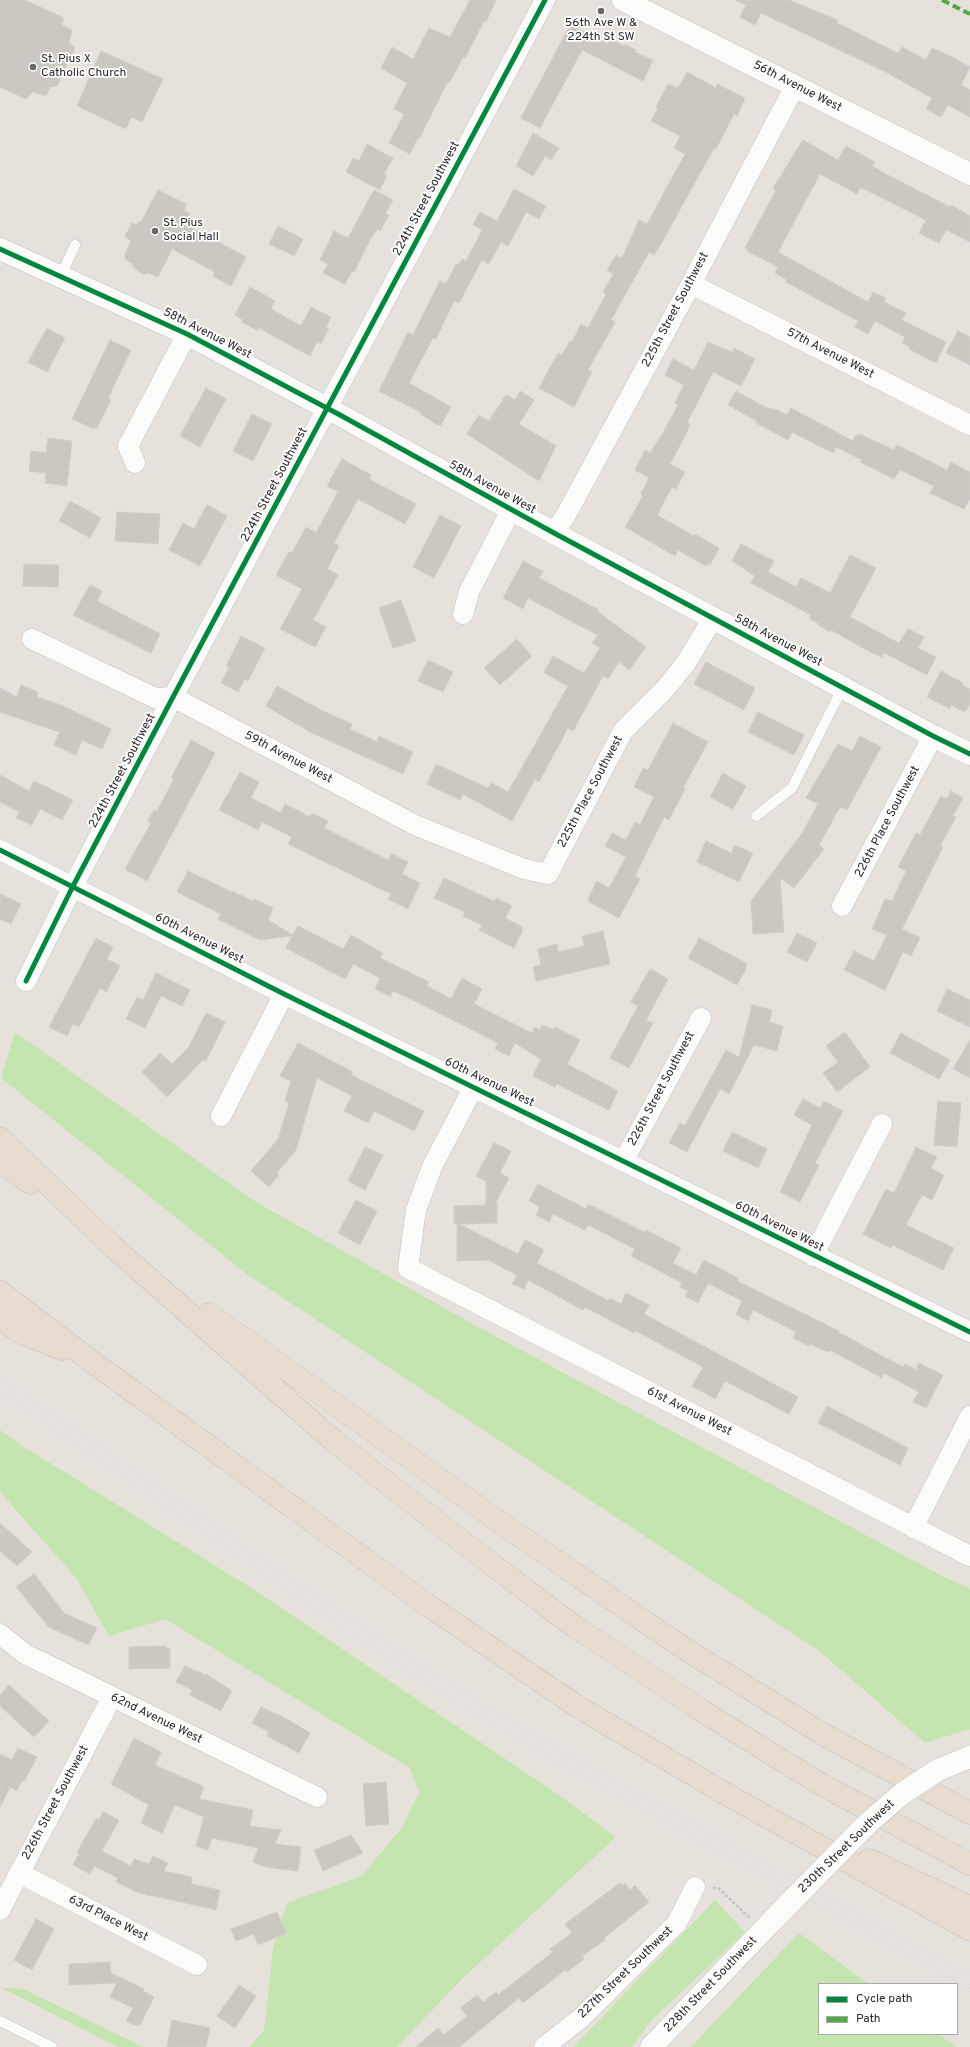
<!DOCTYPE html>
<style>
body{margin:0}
#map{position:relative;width:970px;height:2047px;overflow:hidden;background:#e6e2db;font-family:Overpass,sans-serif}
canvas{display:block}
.legend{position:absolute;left:818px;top:1983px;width:140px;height:52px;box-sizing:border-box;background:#fff;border:1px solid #a8a8a8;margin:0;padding:5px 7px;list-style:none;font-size:12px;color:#262626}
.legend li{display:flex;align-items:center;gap:8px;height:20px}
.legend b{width:20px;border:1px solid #a8a8a8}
</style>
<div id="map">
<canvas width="970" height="2047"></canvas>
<ul class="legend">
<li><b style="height:5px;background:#00873e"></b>Cycle path</li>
<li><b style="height:5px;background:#53aa44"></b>Path</li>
</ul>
</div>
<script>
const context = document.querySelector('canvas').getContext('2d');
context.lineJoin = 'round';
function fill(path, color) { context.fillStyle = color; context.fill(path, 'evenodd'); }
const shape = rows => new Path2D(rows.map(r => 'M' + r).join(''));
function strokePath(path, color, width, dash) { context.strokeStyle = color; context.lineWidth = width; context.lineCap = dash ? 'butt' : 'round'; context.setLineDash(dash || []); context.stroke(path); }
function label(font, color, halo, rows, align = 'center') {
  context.font = font + ' Overpass,sans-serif'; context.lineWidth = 3.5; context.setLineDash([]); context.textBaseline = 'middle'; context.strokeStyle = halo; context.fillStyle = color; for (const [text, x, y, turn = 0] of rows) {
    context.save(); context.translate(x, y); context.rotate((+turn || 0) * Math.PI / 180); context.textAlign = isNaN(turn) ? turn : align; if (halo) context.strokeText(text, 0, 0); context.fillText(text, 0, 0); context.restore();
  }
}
const green = shape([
 [15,1032,256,1202,480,1328,944,1577,970,1589,970,1729,925,1743,819,1651,248,1275,1,1078],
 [0,1430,24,1447,253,1589,556,1793,616,1837,463,1978,397,2047,249,2047,264,2030,273,1949,287,1903,362,1876,402,1827,419,1792,410,1768,165,1619,109,1636,76,1578,0,1492],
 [715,1900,745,1932,650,2022,632,2047,575,2047,577,2043],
 [799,1933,869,1984,819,1984,819,2034,938,2034,957,2047,691,2047],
 [2,1988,23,1989,144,2047,118,2047]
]);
const building = shape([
 [0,0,25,0,64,18,62,25,72,30,69,43,75,48,57,86,50,87,46,96,33,92,26,99,0,87,0,0],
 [470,0,496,0,486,22,484,21,465,58,463,57,450,82,448,81,419,139,417,139,410,154,389,143,404,114,394,109,407,83,381,68,392,47,413,59,429,28,450,37,470,0],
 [735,0,789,0,838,20,837,23,898,53,902,47,926,60,932,48,954,58,970,67,961,85,970,90,970,117,948,105,941,117,926,109,932,98,888,73,761,13,755,25,740,17,746,5,735,0],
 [570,25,608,44,610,39,624,46,625,44,636,50,635,52,653,60,643,81,582,50,540,128,521,118,570,25],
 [101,51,163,79,142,122,131,117,126,129,77,106,101,51],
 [687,72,716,88,717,84,745,98,737,116,734,114,716,149,714,148,661,244,654,255,649,252,611,320,615,322,588,370,592,372,574,407,539,388,558,353,562,355,570,341,572,342,581,324,588,328,606,294,603,292,613,274,607,270,616,255,622,258,639,220,647,224,685,154,674,148,680,136,651,121,658,108,656,107,668,84,677,88,678,86,679,87,687,72],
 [533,133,559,148,551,160,545,156,533,176,516,166,533,133],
 [803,140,838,160,846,146,875,162,872,166,886,174,950,207,951,205,970,216,970,242,946,230,939,243,919,233,926,220,860,187,857,194,820,174,778,252,868,302,873,292,886,298,884,302,906,313,902,320,946,342,936,363,909,349,910,347,902,343,905,337,875,321,868,334,855,327,858,321,786,282,787,280,775,273,778,267,747,251,748,249,745,248,776,190,773,188,803,140],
 [367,144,393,158,384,174,387,175,380,190,346,172,353,158,359,161,367,144],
 [514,189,546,206,539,219,526,212,508,246,501,242,489,264,482,260,459,303,454,301,436,339,433,338,409,383,451,407,441,425,438,425,420,414,421,412,379,391,408,332,413,335,440,281,446,284,456,264,458,265,462,259,466,261,482,230,473,225,480,212,497,221,514,189],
 [158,190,186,204,184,211,190,213,184,224,246,257,231,286,213,276,215,272,172,249,158,277,148,273,145,275,138,271,133,267,133,264,125,259,125,254,131,241,125,236,132,223,137,225,139,221,141,222,158,190],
 [374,190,393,200,385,214,389,215,380,231,378,229,371,238,354,272,352,271,345,284,323,273,328,264,320,260,334,231,348,238,374,190],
 [278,226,303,239,294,256,269,244,278,226],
 [250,287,275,301,271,309,301,326,311,307,331,317,326,327,329,328,321,344,317,342,310,356,259,328,258,331,242,322,243,320,235,315,250,287],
 [47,328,65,338,47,372,28,362,47,328],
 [958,331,970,337,970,365,946,353,958,331],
 [110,340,131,350,108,398,111,400,97,428,92,428,72,419,110,340],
 [708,342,732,352,734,348,755,359,741,386,713,372,687,423,690,424,686,434,670,464,685,472,676,489,672,487,657,515,694,536,695,534,719,548,710,565,707,563,706,566,678,550,675,556,625,527,643,496,641,494,649,478,635,470,645,450,650,453,664,431,678,405,675,403,684,385,665,375,673,359,694,370,708,342],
 [206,388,226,399,200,447,180,436,206,388],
 [520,391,534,400,519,424,556,446,539,481,467,434,479,415,489,421,506,395,515,400,520,391],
 [736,391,765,407,775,410,775,409,787,415,791,408,853,441,856,435,858,436,859,434,894,450,897,445,947,470,951,462,970,472,970,498,964,509,930,493,934,486,900,470,894,479,860,462,862,460,836,447,833,453,792,432,788,440,756,423,757,421,728,405,736,391],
 [252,414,272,424,253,461,233,451,252,414],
 [48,438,72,441,67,486,45,483,46,473,29,471,31,451,46,453,48,438],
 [342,459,371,475,369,479,416,504,405,524,358,499,334,543,339,546,327,569,338,575,313,620,326,627,315,647,280,629,302,589,276,575,289,552,292,553,306,527,316,533,338,492,327,486,342,459],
 [70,501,101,518,90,538,59,521,70,501],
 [207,505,227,516,200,566,169,550,183,523,194,529,207,505],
 [117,512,160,514,158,544,115,541,117,512],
 [440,515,461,526,434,578,413,567,440,515],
 [741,544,774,561,768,572,796,587,801,578,830,593,850,555,876,568,850,617,899,643,908,629,924,637,918,648,936,657,927,675,884,653,882,657,872,653,831,630,830,632,818,625,819,624,809,618,811,615,751,583,755,576,732,561,741,544],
 [523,561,543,571,539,578,599,610,598,612,646,647,629,670,619,662,608,679,603,676,573,731,568,728,539,782,535,779,512,821,463,794,460,800,427,784,436,764,488,788,491,783,508,792,568,686,544,673,553,656,584,673,600,648,592,643,598,635,572,622,575,617,571,621,528,598,523,609,503,598,523,561],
 [24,564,59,565,58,587,23,586,24,564],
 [90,585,102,591,97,601,160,634,151,653,73,615,90,585],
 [401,600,416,641,393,648,379,608,401,600],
 [241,636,265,648,248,681,245,679,238,692,221,683,229,668,226,666,241,636],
 [517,639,532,656,500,685,484,668,517,639],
 [428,660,453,672,443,692,418,681,428,660],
 [706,662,755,688,744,710,694,684,706,662],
 [941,671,963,683,962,685,970,689,970,704,965,712,951,705,950,709,927,697,941,671],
 [21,685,38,692,37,697,61,705,111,729,102,749,82,740,76,755,54,745,59,732,0,712,0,688,17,697,21,685],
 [277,686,321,710,352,724,350,729,377,742,379,736,413,752,403,774,310,732,266,706,277,686],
 [758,712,804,735,794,755,748,732,758,712],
 [673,723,708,742,683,788,685,789,669,820,664,817,635,876,640,879,619,918,589,902,589,897,597,881,609,888,626,857,605,846,612,833,626,840,635,822,640,825,654,797,634,787,643,768,648,770,673,723],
 [860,736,881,747,847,810,840,807,819,845,824,849,794,888,780,878,784,932,753,934,751,901,802,833,818,804,806,798,838,744,852,751,860,736],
 [191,740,215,753,147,881,125,869,151,823,147,821,154,810,157,811,174,779,171,778,191,740],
 [240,772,259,782,251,798,281,813,285,804,310,817,312,813,328,821,324,828,388,860,392,854,408,862,402,874,420,883,408,909,388,899,391,894,288,844,292,837,262,822,258,830,219,810,240,772],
 [723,773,746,786,733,809,710,797,723,773],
 [0,775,29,791,34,781,73,800,62,820,40,809,32,825,16,818,19,812,0,802,0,775],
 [951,791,963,798,953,816,956,817,940,846,943,847,902,929,920,938,911,956,903,952,885,990,844,970,854,951,874,961,887,935,872,929,885,899,892,901,906,871,898,867,916,833,920,835,941,796,947,799,951,791],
 [706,841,731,853,735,845,753,853,739,882,697,862,706,841],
 [188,871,232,892,232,891,253,901,254,899,273,908,268,920,293,935,298,926,343,949,351,935,383,953,380,958,429,982,427,986,451,999,462,978,482,989,474,1004,532,1033,535,1027,540,1030,542,1025,554,1030,555,1027,580,1040,567,1064,618,1091,609,1110,557,1084,555,1087,533,1076,541,1059,515,1043,509,1056,495,1049,498,1043,419,1003,393,991,390,996,375,989,380,978,353,964,345,979,286,948,292,936,260,940,218,919,221,914,177,892,188,871],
 [444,878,494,901,496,898,512,906,505,918,522,927,522,932,514,948,479,930,482,925,463,916,465,912,434,898,444,878],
 [0,894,21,904,11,924,0,919,0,894],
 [603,931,610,964,536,981,533,967,541,965,538,949,557,944,558,952,584,946,582,936,603,931],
 [797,933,817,943,807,962,787,952,797,933],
 [96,938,113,947,107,959,120,966,106,992,100,988,79,1027,73,1024,67,1036,49,1027,96,938],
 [699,938,746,963,746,969,737,985,688,958,699,938],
 [650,969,668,979,646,1020,653,1023,629,1068,610,1058,638,1006,631,1002,650,969],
 [156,973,190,990,182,1006,161,996,145,1028,126,1019,137,997,143,1000,156,973],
 [947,989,970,1000,970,1027,937,1011,947,989],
 [752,1005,772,1010,769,1022,783,1026,777,1051,754,1045,729,1094,720,1089,687,1152,669,1143,680,1123,685,1126,726,1050,739,1057,752,1005],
 [206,1013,225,1022,206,1061,203,1060,167,1097,142,1072,160,1053,172,1064,189,1047,206,1013],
 [845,1032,870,1067,837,1092,823,1073,838,1062,826,1046,845,1032],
 [901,1033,950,1060,939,1079,890,1053,901,1033],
 [970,1040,970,1078,953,1069,970,1040],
 [298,1043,353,1072,351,1075,424,1111,414,1131,374,1111,368,1123,344,1111,352,1096,317,1078,296,1150,277,1173,279,1175,269,1187,251,1171,278,1139,289,1103,285,1101,291,1081,280,1076,298,1043],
 [803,1099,820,1108,824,1101,843,1111,815,1163,819,1165,800,1202,780,1192,812,1125,794,1115,803,1099],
 [938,1101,961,1103,957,1147,934,1145,938,1101],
 [732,1132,767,1149,758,1168,723,1151,732,1132],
 [494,1143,511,1151,500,1173,509,1178,495,1204,497,1204,497,1223,459,1224,518,1254,525,1240,544,1250,537,1263,609,1301,610,1298,621,1304,626,1293,649,1305,644,1314,798,1397,789,1414,725,1381,715,1399,692,1386,703,1367,636,1331,634,1333,585,1307,583,1310,528,1280,524,1289,512,1284,517,1275,488,1260,457,1261,457,1224,454,1224,454,1206,486,1205,486,1181,476,1176,494,1143],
 [365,1147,383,1155,365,1190,348,1181,365,1147],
 [916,1147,937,1157,931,1168,944,1175,932,1200,922,1195,906,1225,954,1248,943,1270,892,1245,891,1248,863,1234,886,1189,894,1193,916,1147],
 [538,1184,586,1209,588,1204,644,1232,646,1230,681,1248,673,1263,696,1275,704,1260,738,1278,737,1281,839,1331,838,1332,903,1367,905,1364,916,1370,919,1363,943,1375,926,1408,913,1402,919,1392,884,1373,882,1378,830,1350,828,1352,810,1344,809,1346,793,1338,796,1332,753,1310,748,1321,736,1314,742,1301,708,1283,698,1303,685,1296,688,1291,680,1287,682,1283,631,1256,635,1249,588,1225,585,1230,553,1214,549,1222,536,1215,540,1207,529,1201,538,1184],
 [356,1200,377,1211,360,1245,338,1233,356,1200],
 [827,1406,908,1448,900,1465,818,1423,827,1406],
 [0,1523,32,1552,17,1566,0,1551,0,1523],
 [34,1574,64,1613,97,1628,88,1645,49,1627,16,1587,34,1574],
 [166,1646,166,1648,170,1648,170,1668,129,1669,129,1647,166,1646],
 [185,1666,198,1672,198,1671,205,1675,206,1674,232,1691,221,1711,190,1695,192,1690,176,1682,185,1666],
 [9,1685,49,1721,34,1737,0,1706,0,1695,9,1685],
 [261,1707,289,1720,310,1733,299,1753,267,1736,269,1732,252,1723,261,1707],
 [134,1738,161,1752,155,1765,204,1787,199,1799,253,1810,250,1826,281,1830,275,1844,301,1847,298,1871,266,1867,253,1862,258,1848,212,1838,208,1850,196,1846,204,1817,175,1805,162,1833,141,1823,149,1805,111,1784,134,1738],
 [18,1748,37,1757,24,1782,22,1780,17,1791,10,1787,0,1807,0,1754,12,1760,18,1748],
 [386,1782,389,1824,366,1826,363,1784,386,1782],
 [103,1812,119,1820,102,1851,131,1866,134,1859,149,1864,153,1856,168,1863,164,1871,192,1877,191,1884,220,1890,216,1910,150,1895,149,1896,139,1892,139,1893,116,1882,118,1878,94,1866,90,1874,73,1865,79,1854,77,1852,90,1829,97,1818,99,1820,103,1812],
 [351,1835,363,1853,323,1871,314,1850,351,1835],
 [620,1883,622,1886,625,1883,630,1890,635,1885,649,1902,604,1938,605,1940,582,1956,584,1959,567,1972,565,1970,523,2003,519,1998,459,2047,416,2047,438,2028,444,2035,467,2016,460,2008,477,1995,483,2002,496,1992,498,1995,553,1952,550,1949,572,1933,565,1924,620,1883],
 [277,1912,286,1933,258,1945,254,1934,236,1941,231,1929,277,1912],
 [36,1919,54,1929,32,1970,14,1960,36,1919],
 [110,1962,111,1973,144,1989,143,1991,154,1997,140,2025,134,2025,126,2021,133,2008,110,1997,117,1983,69,1985,69,1964,110,1962],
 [239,1985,256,1996,235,2028,217,2016,239,1985],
 [172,2020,210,2028,206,2047,167,2047,172,2020]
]);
const path = shape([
 [713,1888,718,1888,750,1918]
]);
const lane = shape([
 [61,276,75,245],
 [756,816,792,788,843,687],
 [0,2021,52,2047]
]);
const street = shape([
 [691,284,970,425],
 [135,463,128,446,187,334],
 [554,533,566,515,691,284,795,86],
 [463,614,469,592,511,510],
 [32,639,155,698,173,697,415,825,524,869,548,874,623,731,666,688,686,663,713,618],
 [0,850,284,994,970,1332],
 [842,906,933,736],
 [26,981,73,886,173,697,545,0],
 [473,1088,432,1167,416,1210,408,1268,970,1556],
 [221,1116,284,994],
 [624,1160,701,1018],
 [813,1256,882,1124],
 [913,1528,970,1416],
 [0,1634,25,1654,317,1797],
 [19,1873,197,1965],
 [0,1910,112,1697],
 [544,2047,581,2018,677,1923,695,1887]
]);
const secondary = shape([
 [623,0,970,174],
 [0,249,187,334,340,415,554,533,933,736,970,754],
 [651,2047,771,1922]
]);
const highway = shape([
 [0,1138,112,1246,335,1442,474,1551,575,1627,699,1709,817,1782,970,1864],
 [0,1161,30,1183],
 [0,1292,91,1361,436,1611,580,1708,726,1794,970,1930],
 [209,1314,505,1526,682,1647,826,1736,970,1813],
 [0,1317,19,1332,62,1349],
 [869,1860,970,1907]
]);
const tram = shape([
 [0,1378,324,1602,481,1704,605,1776,970,1976],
 [0,1391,352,1635,474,1713,590,1780,970,1988]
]);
const secondaryBridge = shape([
 [771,1922,867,1824,903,1793,938,1770,970,1757]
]);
const quiet = shape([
 [942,0,970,14]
]);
const cycleway = shape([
 [0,249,187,334,340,415,554,533,933,736,970,754],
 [0,850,284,994,970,1332],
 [26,981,73,886,173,697,545,0]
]);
const markers = [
 [601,11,4,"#696865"],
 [33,67,4,"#696865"],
 [155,231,4,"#696865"]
];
const poiNames = [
 ["56th Ave W &",601,24,"center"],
 ["224th St SW",601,38,"center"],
 ["St. Pius X",41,60],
 ["Catholic Church",41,74],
 ["St. Pius",163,224],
 ["Social Hall",163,238]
];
const streetNames = [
 ["56th Avenue West",797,87,27],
 ["224th Street Southwest",427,199,-62],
 ["225th Street Southwest",676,310,-62],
 ["58th Avenue West",207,334,27],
 ["57th Avenue West",830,354,27],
 ["224th Street Southwest",275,485,-62],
 ["58th Avenue West",492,488,29],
 ["58th Avenue West",778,641,28],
 ["59th Avenue West",288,758,28],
 ["224th Street Southwest",123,771,-62],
 ["225th Place Southwest",591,792,-62],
 ["226th Place Southwest",888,822,-62],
 ["60th Avenue West",199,939,27],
 ["60th Avenue West",489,1083,26],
 ["226th Street Southwest",662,1089,-62],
 ["60th Avenue West",779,1227,27],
 ["61st Avenue West",689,1412,27],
 ["62nd Avenue West",156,1719,26],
 ["226th Street Southwest",56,1803,-62],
 ["230th Street Southwest",847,1847,-44],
 ["63rd Place West",108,1919,27],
 ["227th Street Southwest",626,1973,-44],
 ["228th Street Southwest",711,1985,-46]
];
fill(green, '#c4e5b0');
fill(building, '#cbc8c2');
strokePath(building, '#d1cdc7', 1);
strokePath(lane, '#c2c1c2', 11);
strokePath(street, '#c2c1c2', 21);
strokePath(secondary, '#c2c1c2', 23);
strokePath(highway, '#c3c1bf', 23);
strokePath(path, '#c4c3c2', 2.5, [3, 2]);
strokePath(lane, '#fbfbfa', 10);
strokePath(street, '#fbfbfa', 20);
strokePath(secondary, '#fbfbfa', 22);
strokePath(highway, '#e8dcd1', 22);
strokePath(tram, '#dcdbdd', 1);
strokePath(secondaryBridge, '#c2c1c2', 23, []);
strokePath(secondaryBridge, '#fbfbfa', 22);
strokePath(quiet, '#53aa44', 4, [8, 4]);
strokePath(cycleway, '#00873e', 5);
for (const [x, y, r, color] of markers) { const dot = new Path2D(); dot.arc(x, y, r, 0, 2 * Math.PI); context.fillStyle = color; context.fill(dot); strokePath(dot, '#fff', 1.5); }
label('12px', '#262626', '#fff', poiNames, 'left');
label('12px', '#262626', '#fff', streetNames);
</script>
